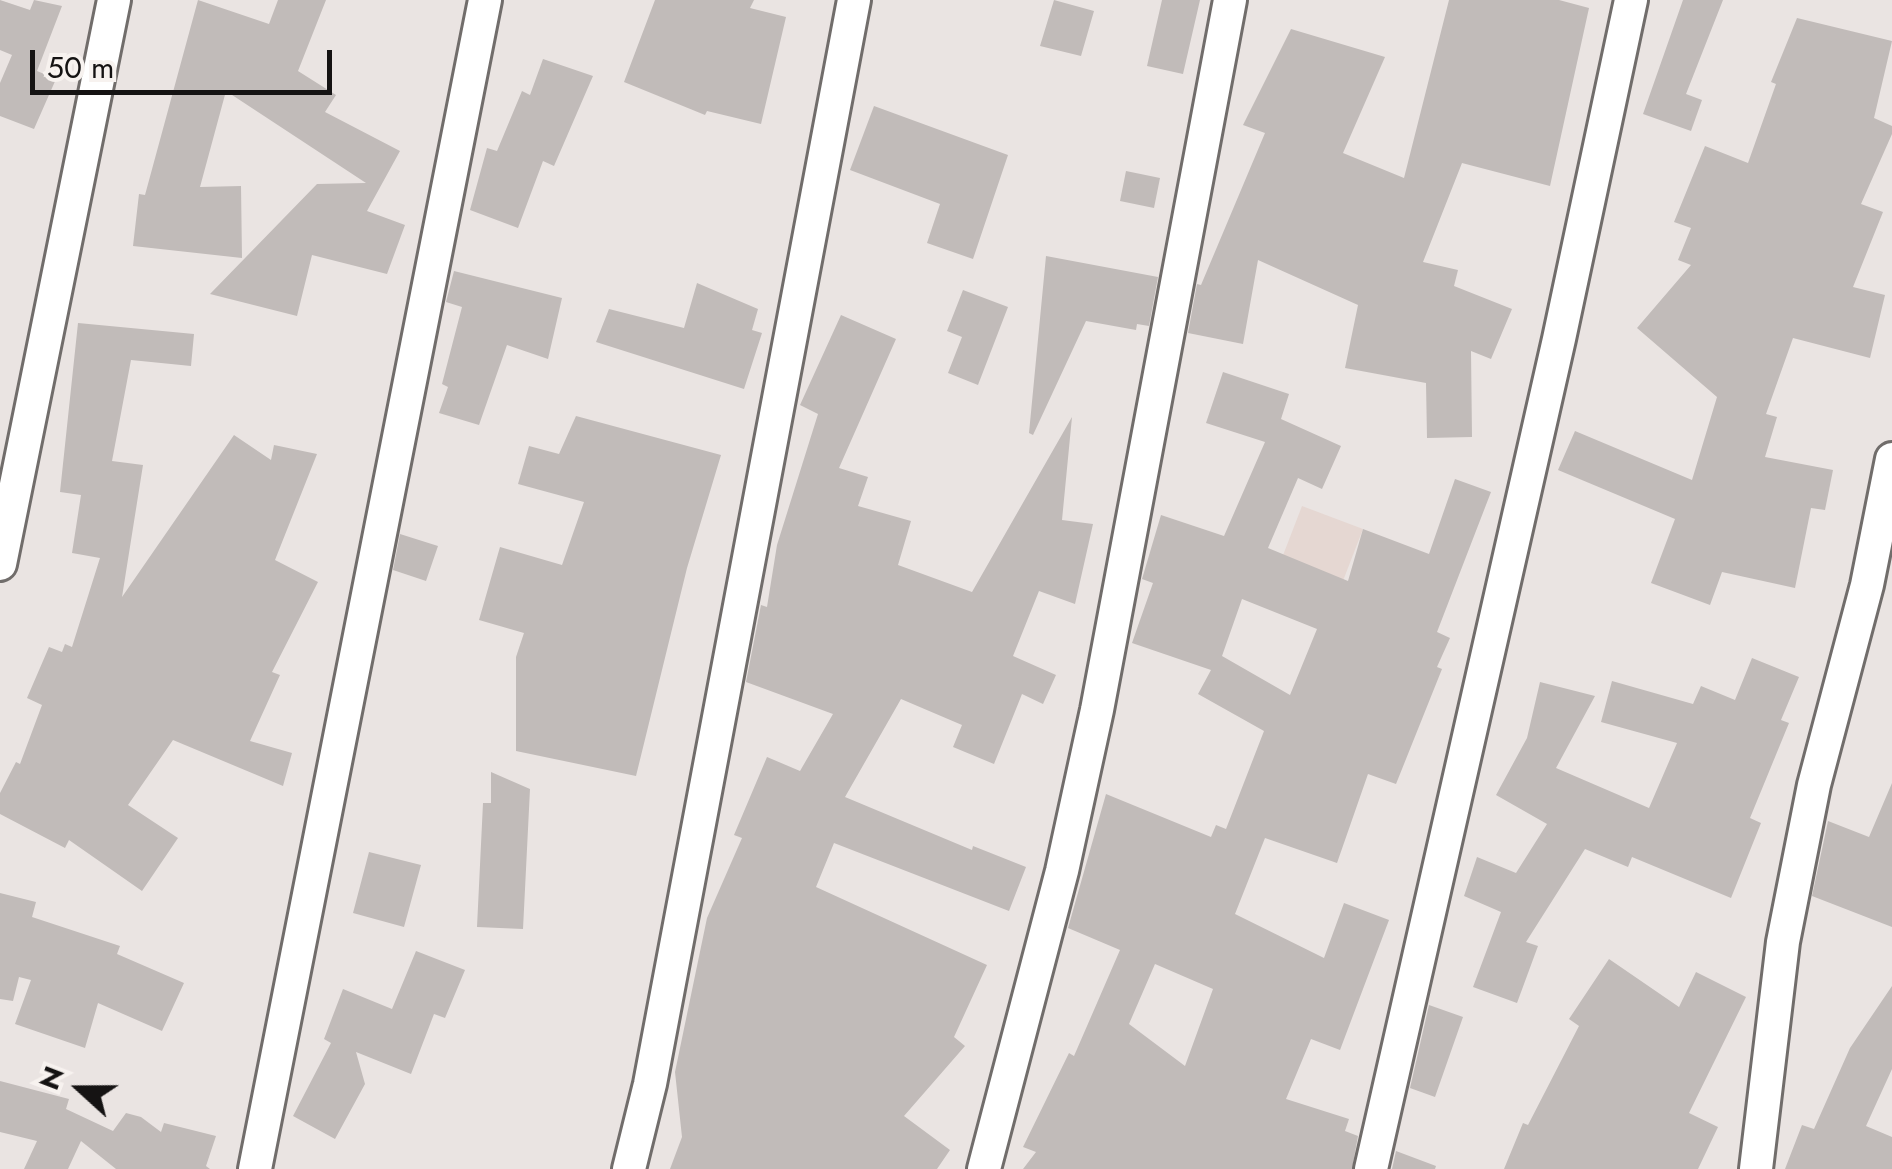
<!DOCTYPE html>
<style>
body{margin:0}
#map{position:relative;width:1892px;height:1169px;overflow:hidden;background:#eae4e2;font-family:Jost,sans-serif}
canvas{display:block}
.north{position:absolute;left:30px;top:1039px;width:100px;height:100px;-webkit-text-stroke:8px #f7f2ef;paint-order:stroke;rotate:291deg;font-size:28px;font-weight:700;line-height:40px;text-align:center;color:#151313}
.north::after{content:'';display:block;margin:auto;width:35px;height:45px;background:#151313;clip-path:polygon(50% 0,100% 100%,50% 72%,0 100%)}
.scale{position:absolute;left:30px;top:50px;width:302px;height:45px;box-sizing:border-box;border:5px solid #151313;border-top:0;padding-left:12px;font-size:30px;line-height:35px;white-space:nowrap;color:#151313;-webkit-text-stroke:8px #f7f2ef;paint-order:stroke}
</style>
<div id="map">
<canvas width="1892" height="1169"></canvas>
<div class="north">N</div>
<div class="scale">50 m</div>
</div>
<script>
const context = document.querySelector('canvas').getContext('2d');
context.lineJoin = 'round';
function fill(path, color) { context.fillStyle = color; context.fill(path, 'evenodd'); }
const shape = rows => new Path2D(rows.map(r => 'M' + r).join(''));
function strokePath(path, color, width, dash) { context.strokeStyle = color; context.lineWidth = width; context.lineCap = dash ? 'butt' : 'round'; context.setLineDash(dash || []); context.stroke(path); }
const built = shape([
 [1302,506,1363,529,1341,586,1280,563]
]);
const building = shape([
 [0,0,30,10,34,0,62,6,37,71,56,79,34,129,0,116,0,83,12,55,0,50],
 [198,0,269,24,278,0,326,0,298,71,336,95,325,112,400,151,367,211,405,225,387,274,312,255,297,316,210,294,317,184,366,183,226,91,200,187,241,186,242,258,133,246,139,194,145,195],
 [655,0,754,0,750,8,786,17,761,124,707,111,705,115,624,82],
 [1054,0,1094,11,1081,56,1040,46],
 [1162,0,1200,0,1183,74,1147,66],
 [1449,0,1559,0,1589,8,1550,186,1462,163,1423,262,1458,270,1454,286,1512,309,1491,359,1471,351,1472,437,1427,438,1426,383,1345,368,1358,305,1258,260,1243,344,1188,333,1197,284,1201,285,1265,133,1243,125,1291,29,1385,57,1343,153,1404,178],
 [1683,0,1723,0,1686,94,1702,100,1691,131,1643,114],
 [1797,18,1892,41,1874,118,1892,126,1892,134,1861,204,1883,212,1853,287,1885,295,1870,358,1793,338,1766,414,1777,417,1765,457,1833,470,1825,510,1811,508,1795,588,1722,572,1710,605,1651,583,1675,519,1558,470,1575,431,1692,480,1717,397,1637,328,1691,265,1678,260,1691,228,1674,222,1705,146,1748,163,1776,84,1771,82],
 [543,59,593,76,554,166,543,161,518,228,470,210,487,148,497,151,522,91,530,95],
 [874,106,1008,155,973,259,927,243,940,204,850,170],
 [1126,171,1160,178,1154,208,1120,201],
 [1046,256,1158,277,1149,326,1137,324,1136,330,1086,321,1033,435,1029,433],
 [454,271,562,298,548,359,507,345,479,425,439,413,448,387,442,384,462,307,446,302],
 [697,283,758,309,752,330,762,333,744,389,596,342,609,309,684,328],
 [963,290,1008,307,978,385,948,373,962,337,947,331],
 [841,315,896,339,839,468,868,477,858,506,911,521,898,565,972,592,1072,417,1062,520,1093,524,1075,604,1039,591,1013,656,1056,675,1043,704,1022,694,994,764,953,747,962,725,901,699,845,797,972,850,973,846,1026,867,1009,911,834,843,816,887,987,965,954,1037,965,1046,904,1116,950,1150,937,1169,670,1169,682,1137,675,1072,707,918,742,838,734,835,767,757,800,771,833,714,746,682,760,610,761,605,767,607,777,545,818,414,800,405],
 [78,323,194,334,191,366,131,360,112,461,143,465,122,597,234,435,271,460,274,445,317,454,275,560,318,582,272,672,280,675,250,741,292,753,283,786,173,740,128,805,178,838,142,891,69,840,65,848,0,814,0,793,16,762,20,764,42,705,27,698,49,647,62,652,65,644,72,647,100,558,72,553,81,495,60,492],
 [1223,372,1289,394,1281,419,1341,446,1322,489,1298,478,1268,548,1348,581,1363,529,1429,554,1455,479,1491,492,1437,632,1450,638,1437,667,1442,669,1396,784,1368,774,1337,863,1265,838,1235,914,1324,958,1344,903,1389,920,1340,1050,1311,1039,1286,1099,1349,1119,1345,1131,1358,1136,1352,1169,1023,1169,1036,1152,1023,1147,1069,1053,1074,1056,1120,950,1068,928,1106,794,1211,837,1216,825,1226,829,1264,731,1198,694,1211,670,1132,643,1153,583,1142,579,1161,515,1224,536,1265,442,1206,423],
 [1242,599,1317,629,1290,695,1222,656],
 [1155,964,1213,989,1185,1066,1129,1024],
 [576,416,721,455,687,568,636,776,516,751,516,657,524,633,479,620,500,547,562,565,584,502,518,484,529,446,559,454],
 [400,534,438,546,426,581,393,570],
 [1752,658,1799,677,1781,720,1789,723,1750,818,1761,823,1731,898,1632,857,1628,867,1585,849,1526,942,1538,946,1517,1003,1473,987,1501,912,1464,896,1477,857,1516,873,1547,824,1496,795,1527,738,1540,682,1595,696,1556,768,1649,808,1677,743,1601,722,1612,681,1693,704,1701,686,1735,700],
 [491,772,530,789,523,929,477,927,483,803,491,803],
 [1892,783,1892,927,1812,896,1828,821,1869,837],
 [369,852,421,865,404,927,353,913],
 [0,893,36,902,32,917,120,946,117,954,184,983,162,1031,98,1003,85,1048,15,1024,31,980,19,977,13,1001,0,999],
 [416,951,465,970,445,1018,434,1014,411,1074,356,1052,365,1084,335,1139,293,1116,331,1043,324,1039,343,989,392,1009],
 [1609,959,1679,1007,1696,972,1746,997,1689,1113,1718,1127,1698,1169,1504,1169,1523,1123,1528,1125,1579,1026,1569,1019],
 [1892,986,1892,1069,1866,1126,1892,1137,1892,1169,1785,1169,1802,1125,1814,1129,1850,1048],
 [1429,1005,1463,1017,1435,1097,1410,1088],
 [0,1081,69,1099,66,1109,113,1131,126,1113,141,1117,161,1132,164,1123,216,1136,206,1166,210,1169,116,1169,81,1141,68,1169,24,1169,37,1141,0,1132],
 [1396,1151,1436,1166,1435,1169,1392,1169]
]);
const street = shape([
 [0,564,114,0],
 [255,1169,485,0],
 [629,1169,650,1084,854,0],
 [984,1169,1062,871,1097,710,1230,0],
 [1371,1169,1559,339,1631,0],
 [1756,1169,1783,942,1814,785,1867,585,1892,459]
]);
fill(built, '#e5d7d2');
fill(building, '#c1bbb9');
strokePath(street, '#716d6b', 38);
strokePath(street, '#fff', 32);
</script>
